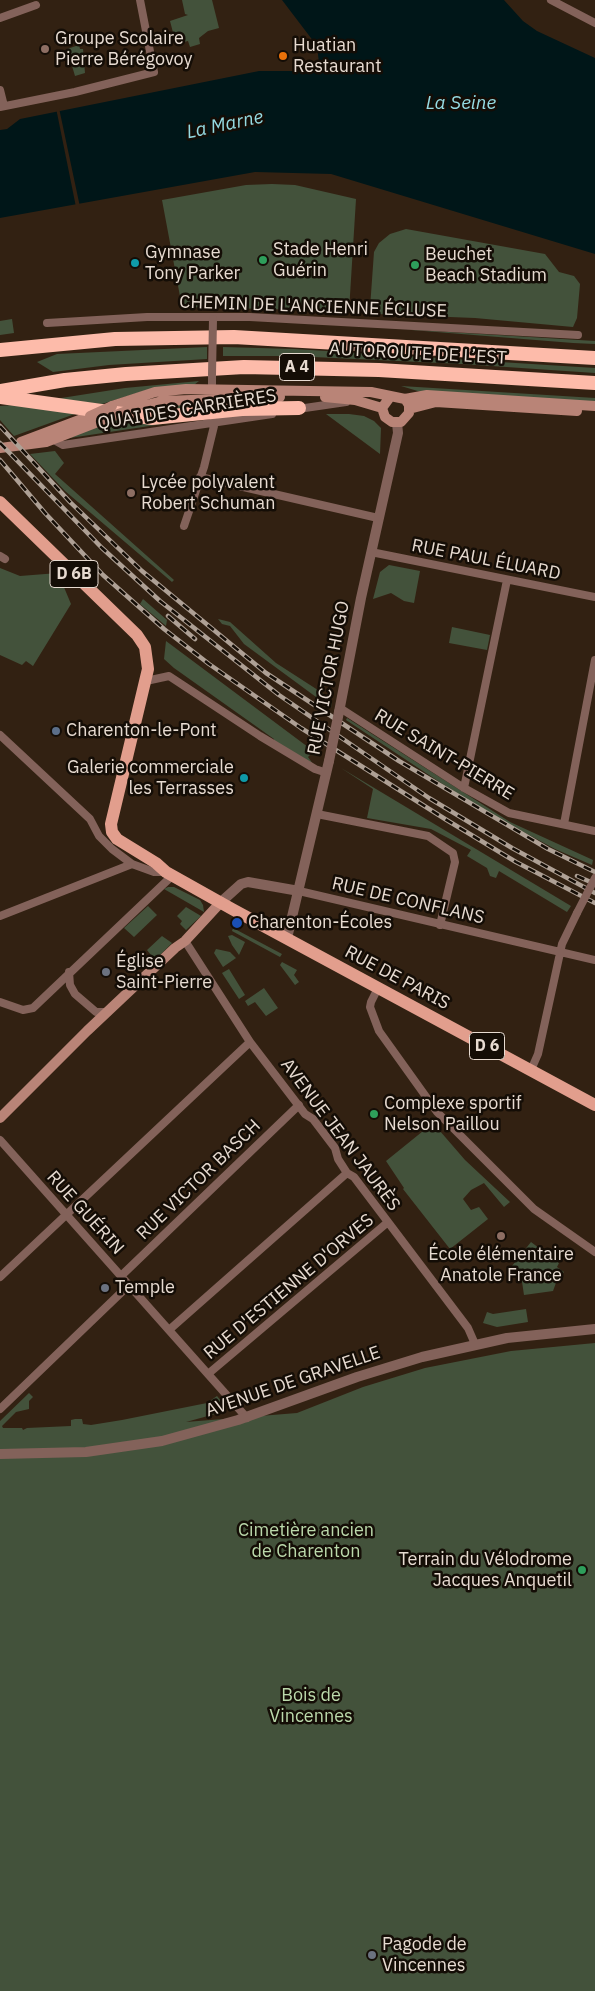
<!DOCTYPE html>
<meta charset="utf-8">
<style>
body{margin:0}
canvas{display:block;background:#322112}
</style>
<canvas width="595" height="1991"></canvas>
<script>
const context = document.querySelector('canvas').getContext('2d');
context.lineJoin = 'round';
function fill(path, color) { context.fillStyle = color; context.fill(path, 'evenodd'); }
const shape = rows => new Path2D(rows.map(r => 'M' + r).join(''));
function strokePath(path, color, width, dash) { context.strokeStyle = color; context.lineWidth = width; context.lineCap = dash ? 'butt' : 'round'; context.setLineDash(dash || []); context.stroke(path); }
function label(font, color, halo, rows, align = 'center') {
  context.font = font + ' "IBM Plex Sans",sans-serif'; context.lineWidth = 5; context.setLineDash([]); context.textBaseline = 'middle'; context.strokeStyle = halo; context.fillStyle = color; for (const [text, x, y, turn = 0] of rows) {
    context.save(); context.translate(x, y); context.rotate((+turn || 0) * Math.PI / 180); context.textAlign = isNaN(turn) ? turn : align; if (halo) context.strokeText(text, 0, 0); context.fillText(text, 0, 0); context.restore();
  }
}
const green = shape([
 [182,0,212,0,219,28,208,31,199,38,200,44,190,47,188,41,176,44,170,21,188,15,185,14],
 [79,45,80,49,83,49,85,73,75,76,67,49],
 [272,184,295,185,356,199,349,311,182,307,162,200,246,185],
 [406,229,545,254,559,272,574,276,580,284,577,318,573,327,475,318,375,314,370,308,374,252,379,243,390,234],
 [12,319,14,333,0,335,0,321],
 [399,329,595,341,595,344,573,343],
 [207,347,207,359,109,365,53,372,37,362,57,354],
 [223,347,294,349,595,368,595,373,462,364,292,356,223,356],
 [199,381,194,385,150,389,102,404,55,399,125,388],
 [401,386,595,398,595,403,431,395],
 [29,404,83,411,14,436,0,420,0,406],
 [168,404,192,403,249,404,181,413,139,410],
 [326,414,349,414,364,416,374,421,381,428,380,454],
 [118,418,176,422,63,439],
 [55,451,64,463,55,474,174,580,172,582,65,491,30,454],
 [389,565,420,571,414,603,404,601,391,593,373,599,380,572],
 [0,568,20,576,58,573,71,604,33,666,26,661,22,665,0,655],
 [143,599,167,620,166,626,140,604],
 [218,619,230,622,276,663,324,694,332,702,331,708,244,644,230,626,222,624],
 [452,627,490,635,487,650,449,643],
 [166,641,320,756,310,755,308,757,313,764,274,742,274,739,174,668,164,659],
 [347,718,510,822,593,860,592,865,555,849,492,815,438,781,346,720],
 [341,768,571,906,567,912,499,871,496,878,490,876,487,868,467,856,471,850,431,829,367,818,373,789],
 [168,887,174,887,200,900,203,905,204,912,164,889],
 [148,906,157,915,134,937,124,928],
 [186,907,201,916,186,930,180,924,182,921,177,916],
 [233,928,282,954,280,957,232,931],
 [232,935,245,942,239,955,232,945,228,936],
 [162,936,172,943,155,960,147,950],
 [216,949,230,952,236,958,223,967,214,953],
 [282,962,297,970,294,975,299,982,295,985,280,965],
 [229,969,245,995,239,999,222,973],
 [264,988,278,1008,266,1016,255,1002,248,1006,245,1001],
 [433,1123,465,1160,510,1202,504,1207,484,1183,471,1190,463,1199,471,1210,479,1207,488,1219,450,1249,403,1189,404,1188,386,1161],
 [531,1242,559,1263,557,1267,564,1272,557,1280,553,1291,524,1295,521,1275,508,1271],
 [526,1309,528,1322,497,1327,483,1323,487,1312,493,1314],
 [595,1343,595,1991,0,1991,0,1421,29,1393,33,1397,29,1401,29,1409,16,1412,2,1426,3,1428,22,1428,23,1430,27,1428,71,1426,71,1420,75,1419,82,1419,83,1424,91,1425,122,1420,207,1403,217,1396,226,1407,226,1411,186,1422,297,1413,363,1387,425,1368,511,1351]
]);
const water = shape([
 [282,0,504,0,523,21,537,31,595,58,595,254,331,174,255,172,0,218,0,130,7,129,20,119,259,71,306,71,315,68,319,63,317,46]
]);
const pier = shape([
 [56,108,59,108,80,207,76,207]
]);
const minor = shape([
 [551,0,595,23],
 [0,18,36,5],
 [0,90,4,106],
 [0,107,75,92,154,72,140,0],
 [47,323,147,317,250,317,578,335],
 [212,375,212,384],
 [298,409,346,402],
 [54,440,63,445,272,414],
 [200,477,378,518],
 [184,526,204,467,215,422],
 [371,552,595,597],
 [0,556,5,559],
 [146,681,169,676,260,736,315,769,327,773],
 [340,708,464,788,509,813,595,831],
 [0,735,90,819,99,836,112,849,132,864,154,872,166,872],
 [464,788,507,580],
 [317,814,428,836,453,853,455,862,440,925],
 [564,824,595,660],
 [299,891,595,960],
 [0,916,132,864],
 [185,941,250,1042,305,1114,313,1119,335,1148,338,1159,347,1173,354,1177,468,1328,475,1344],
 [69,972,70,985,75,994,96,1012,108,1012],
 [378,988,371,1002,370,1007,379,1031,437,1112,534,1209,595,1252],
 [0,1002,23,1010,33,1008,173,875],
 [531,1070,538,1054,562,944,577,913],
 [0,1140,247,1418],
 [121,1276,299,1105],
 [0,1277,250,1042],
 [169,1330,347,1173],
 [208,1374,388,1222],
 [0,1409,129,1285]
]);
const tertiary = shape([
 [339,712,361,598,398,433,397,423],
 [221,902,241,884,248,882,299,891],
 [287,938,329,761],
 [0,1454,86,1452,162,1441,238,1420,357,1377,422,1357,507,1338,595,1329]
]);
const secondary = shape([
 [325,397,355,400,382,408],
 [405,399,427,395,442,396,595,406],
 [112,406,155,392,186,389,371,392,405,399,409,405,409,413,401,422,392,422,385,417,382,408,390,397],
 [132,409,162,401,280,397],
 [409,409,436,402,577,411],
 [21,442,90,416],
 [0,448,46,442,108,418],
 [0,1118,87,1031,175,948,185,941,221,902]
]);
const primary = shape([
 [0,502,137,635,145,647,148,669,111,824,112,832,117,839,156,863,166,872,232,909,595,1105]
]);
const motorway = shape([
 [0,350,115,339,234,337,595,358],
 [0,391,65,380,126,374,244,367,379,370,595,383],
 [0,397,152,418,242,409,299,408]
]);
const rail = shape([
 [0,426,70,502,142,571,266,673,399,761,548,849,595,872],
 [0,443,102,548,160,601,279,695,429,798,512,848,595,893],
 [0,460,45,513,103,575,164,629,209,664,301,728,445,819,516,862,595,903],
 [168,616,195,639],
 [577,876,595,884]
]);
const minorBridge = shape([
 [212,375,213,319],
 [577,913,595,878]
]);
const tertiaryBridge = shape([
 [329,761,339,712]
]);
const secondaryBridge = shape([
 [90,416,112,406],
 [108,418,132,409]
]);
const markers = [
 [45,49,5,"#8d6e63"],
 [283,56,5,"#e8710a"],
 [263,260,5,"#2e9e5b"],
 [135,263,5,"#0f9aa8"],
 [415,265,5,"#2e9e5b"],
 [131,493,5,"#8d6e63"],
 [56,731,5,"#5c6f8a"],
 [244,778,5,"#0f9aa8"],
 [237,923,6,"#1a4fb4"],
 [106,972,5,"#6b7280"],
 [374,1114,5,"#2e9e5b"],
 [501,1236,5,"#8d6e63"],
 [105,1288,5,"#6b7280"],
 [582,1570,5,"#2e9e5b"],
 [372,1955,5,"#6b7280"]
];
const shields = [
 [297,367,35],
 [74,574,48],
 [487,1046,35]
];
const shieldNames = [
 ["A 4",297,367],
 ["D 6B",74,574],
 ["D 6",487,1046]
];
const poiNames = [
 ["Groupe Scolaire",55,39],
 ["Pierre Bérégovoy",55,60],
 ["Huatian",293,46],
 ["Restaurant",293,67],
 ["Stade Henri",273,250],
 ["Guérin",273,271],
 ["Gymnase",145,253],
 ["Tony Parker",145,274],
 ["Beuchet",425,255],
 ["Beach Stadium",425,276],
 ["Lycée polyvalent",141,483],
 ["Robert Schuman",141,504],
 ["Charenton-le-Pont",66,731],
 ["Galerie commerciale",234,768,"right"],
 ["les Terrasses",234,789,"right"],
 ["Charenton-Écoles",248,923],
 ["Église",116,962],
 ["Saint-Pierre",116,983],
 ["Complexe sportif",384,1104],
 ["Nelson Paillou",384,1125],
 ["École élémentaire",501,1255,"center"],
 ["Anatole France",501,1276,"center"],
 ["Temple",115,1288],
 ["Terrain du Vélodrome",572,1560,"right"],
 ["Jacques Anquetil",572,1581,"right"],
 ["Pagode de",382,1945],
 ["Vincennes",382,1966]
];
const streetNames = [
 ["CHEMIN DE L'ANCIENNE ÉCLUSE",313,307,2],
 ["AUTOROUTE DE L’EST",418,354,3],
 ["QUAI DES CARRIÈRES",187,410,-9],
 ["RUE PAUL ÉLUARD",486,560,11],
 ["RUE VICTOR HUGO",329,678,-79],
 ["RUE SAINT-PIERRE",444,755,31],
 ["RUE DE CONFLANS",408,901,13],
 ["RUE DE PARIS",397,978,28],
 ["AVENUE JEAN JAURÈS",340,1135,53],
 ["RUE VICTOR BASCH",199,1180,-44],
 ["RUE GUÉRIN",85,1213,48],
 ["RUE D'ESTIENNE D'ORVES",289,1287,-40],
 ["AVENUE DE GRAVELLE",293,1382,-19]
];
const parkNames = [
 ["Cimetière ancien",306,1531],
 ["de Charenton",306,1552],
 ["Bois de",311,1696],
 ["Vincennes",311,1717]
];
const waterNames = [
 ["La Seine",461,104],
 ["La Marne",225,125,-12]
];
fill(green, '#43523b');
fill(water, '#001618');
fill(pier, '#322112');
strokePath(minor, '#83625a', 8);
strokePath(tertiary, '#83625a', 10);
strokePath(secondary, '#b98477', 10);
strokePath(primary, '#e29e8d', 12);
strokePath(motorway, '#fdbbaa', 14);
strokePath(rail, '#aea095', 4.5);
strokePath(rail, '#140d06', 2.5, [8]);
strokePath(minorBridge, '#83625a', 8);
strokePath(tertiaryBridge, '#83625a', 10);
strokePath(secondaryBridge, '#b98477', 10);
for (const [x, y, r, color] of markers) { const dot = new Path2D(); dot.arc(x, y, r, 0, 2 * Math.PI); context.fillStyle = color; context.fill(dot); strokePath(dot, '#140d06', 2); }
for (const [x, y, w] of shields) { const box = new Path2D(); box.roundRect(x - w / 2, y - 13.5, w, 27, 4); context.fillStyle = '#140d06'; context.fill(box); strokePath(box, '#e7dbd1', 1); }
label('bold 16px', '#e7dbd1', null, shieldNames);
label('18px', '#e7dbd1', '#140d06', poiNames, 'left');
label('18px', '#e7dbd1', '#140d06', streetNames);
label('18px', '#bbd9ab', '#140d06', parkNames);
label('italic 19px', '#95dbe3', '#140d06', waterNames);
</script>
